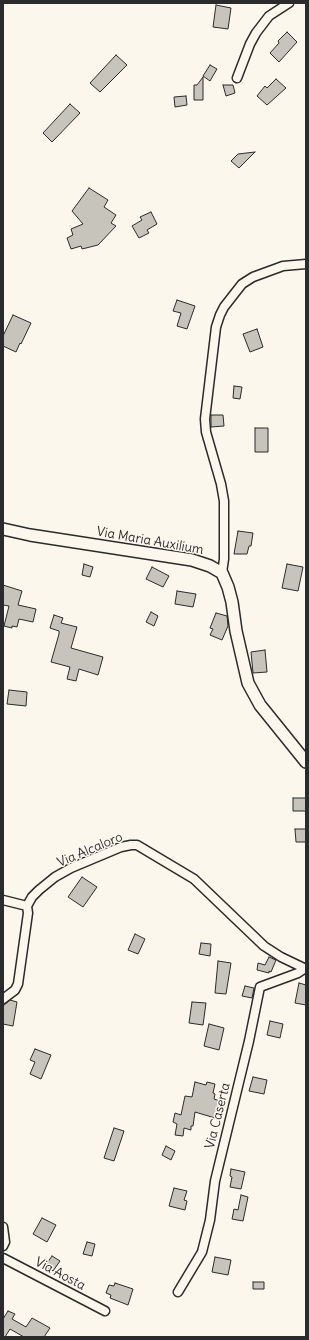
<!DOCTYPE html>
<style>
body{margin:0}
#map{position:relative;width:309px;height:1340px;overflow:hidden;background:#fbf7ec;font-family:Delius,sans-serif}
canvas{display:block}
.frame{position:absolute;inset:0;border:4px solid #2b2b2b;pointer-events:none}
</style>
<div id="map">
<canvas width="309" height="1340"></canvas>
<div class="frame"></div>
</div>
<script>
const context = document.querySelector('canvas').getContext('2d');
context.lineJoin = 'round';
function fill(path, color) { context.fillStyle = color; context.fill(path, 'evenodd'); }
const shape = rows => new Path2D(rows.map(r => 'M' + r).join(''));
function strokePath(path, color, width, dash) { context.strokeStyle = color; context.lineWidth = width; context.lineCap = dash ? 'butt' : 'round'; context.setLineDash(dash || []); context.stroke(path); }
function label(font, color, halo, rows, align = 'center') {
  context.font = font + ' Delius,sans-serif'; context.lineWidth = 3; context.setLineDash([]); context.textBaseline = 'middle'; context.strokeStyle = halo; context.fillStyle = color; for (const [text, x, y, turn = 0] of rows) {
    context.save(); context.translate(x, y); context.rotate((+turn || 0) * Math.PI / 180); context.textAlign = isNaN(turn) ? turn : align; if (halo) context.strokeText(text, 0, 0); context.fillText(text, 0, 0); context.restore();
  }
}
const building = shape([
 [216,5,231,8,228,29,213,27,216,5],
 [287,32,297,42,279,62,270,53,279,43,278,41,287,32],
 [116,55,127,65,100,92,90,83,116,55],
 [210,65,217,69,210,81,203,76,210,65],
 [203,77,203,100,194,100,194,85,197,85,203,77],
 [276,79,286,88,267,105,257,96,265,86,267,88,276,79],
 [223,85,233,85,235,93,226,96,223,85],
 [186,96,187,105,175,107,174,97,186,96],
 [70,104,80,113,52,142,43,133,70,104],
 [255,152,239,168,231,161,238,154,255,152],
 [89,188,108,200,104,207,116,215,111,223,116,226,98,245,82,249,81,246,71,249,67,238,73,235,71,229,83,224,72,211,89,188],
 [151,212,157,224,147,230,149,233,139,238,132,226,142,220,140,217,151,212],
 [177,300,195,306,187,329,177,326,181,313,173,311,177,300],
 [13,315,31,323,21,344,20,343,16,352,3,346,3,336,13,315],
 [257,329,263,347,250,352,243,334,257,329],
 [234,386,242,387,240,399,233,398,234,386],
 [211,415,223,415,224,426,211,427,211,415],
 [255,428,268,428,268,452,255,452,255,428],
 [238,531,253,533,251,546,249,546,247,554,234,554,238,531],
 [84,564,93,567,90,577,82,575,84,564],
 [287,564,303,567,298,591,282,588,287,564],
 [152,567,169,576,163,587,146,579,152,567],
 [3,585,22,591,18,605,36,609,33,622,19,619,17,627,12,626,12,628,4,626,9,606,3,605,3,585],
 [177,591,196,594,193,607,175,604,177,591],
 [151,612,158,616,154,626,146,622,151,612],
 [216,613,227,616,228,626,222,640,210,635,213,629,210,628,216,613],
 [54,615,63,618,61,623,77,627,71,648,103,657,98,675,79,669,76,681,67,679,70,667,51,662,59,634,59,631,50,628,54,615],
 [265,650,267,672,253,673,251,652,265,650],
 [9,690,27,692,26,706,7,704,9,690],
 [293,798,306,798,306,811,293,811,293,798],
 [295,829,306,829,306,842,296,842,295,829],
 [82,877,97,887,83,907,68,897,82,877],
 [135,934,145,939,138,954,128,950,135,934],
 [201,943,211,944,210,956,199,954,201,943],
 [269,957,276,960,271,972,269,971,269,973,257,970,258,963,265,965,269,957],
 [218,961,231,963,226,994,215,993,218,961],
 [299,983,306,985,306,1005,295,1003,299,983],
 [245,986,254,988,252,998,242,996,245,986],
 [10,1000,17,1002,13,1026,3,1024,3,1006,10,1000],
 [192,1002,206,1003,203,1025,189,1023,192,1002],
 [270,1021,283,1024,280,1038,267,1035,270,1021],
 [209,1024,224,1028,219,1050,204,1046,209,1024],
 [35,1049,51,1055,41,1079,30,1074,35,1062,30,1060,35,1049],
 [253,1077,267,1080,264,1094,249,1091,253,1077],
 [195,1082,206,1085,207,1082,215,1084,213,1093,215,1094,214,1099,220,1101,215,1118,195,1112,193,1126,191,1126,191,1130,184,1128,183,1136,175,1135,177,1124,173,1122,175,1113,181,1115,185,1096,192,1097,195,1082],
 [114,1128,124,1131,114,1161,104,1158,114,1128],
 [166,1146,175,1151,171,1160,162,1155,166,1146],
 [231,1169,245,1172,241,1189,230,1187,232,1177,230,1176,231,1169],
 [174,1188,187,1191,184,1200,187,1201,185,1210,169,1206,174,1188],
 [241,1195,248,1197,243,1221,232,1219,234,1209,238,1210,241,1195],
 [42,1218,56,1225,47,1242,33,1234,42,1218],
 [87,1242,95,1244,92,1256,83,1254,87,1242],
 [52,1256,60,1261,53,1271,45,1266,52,1256],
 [215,1257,231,1260,228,1275,212,1272,215,1257],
 [253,1282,264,1282,264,1289,253,1289,253,1282],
 [115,1283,133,1289,128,1305,110,1298,111,1295,106,1293,109,1285,114,1286,115,1283],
 [8,1311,15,1314,12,1319,26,1327,32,1318,50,1328,44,1337,24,1337,10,1329,5,1337,3,1337,3,1319,8,1311]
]);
const street = shape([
 [237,78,250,44,256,33,269,16,289,3],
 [222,573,224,559,224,501,221,484,206,432,205,419,216,327,220,315,224,307,242,284,253,277,283,266,306,264],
 [3,900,27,906],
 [3,999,15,990,18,984,28,913,27,906,32,897,39,890,55,877,71,868,121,847,131,845,137,845,194,879,264,946,281,957,306,969],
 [3,1227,5,1242,3,1246],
 [3,1258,105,1311],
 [178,1292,202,1252,210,1220,215,1181,249,1041,260,987,298,973,304,969]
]);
const secondary = shape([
 [3,529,30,535,192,560,210,566,222,573,228,587,232,602,236,631,248,683,260,705,306,762]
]);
const streetNames = [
 ["Via Maria Auxilium",150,541,10],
 ["Via Alcaloro",90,850,-23],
 ["Via Caserta",218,1116,-76],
 ["Via Aosta",60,1274,28]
];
fill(building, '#c7c4bc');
strokePath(building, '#2b2b2b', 1);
strokePath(street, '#2b2b2b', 11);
strokePath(secondary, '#2b2b2b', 14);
strokePath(street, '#fbf7ec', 8);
strokePath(secondary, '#fbf7ec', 11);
label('13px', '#2b2b2b', '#fbf7ec', streetNames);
</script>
